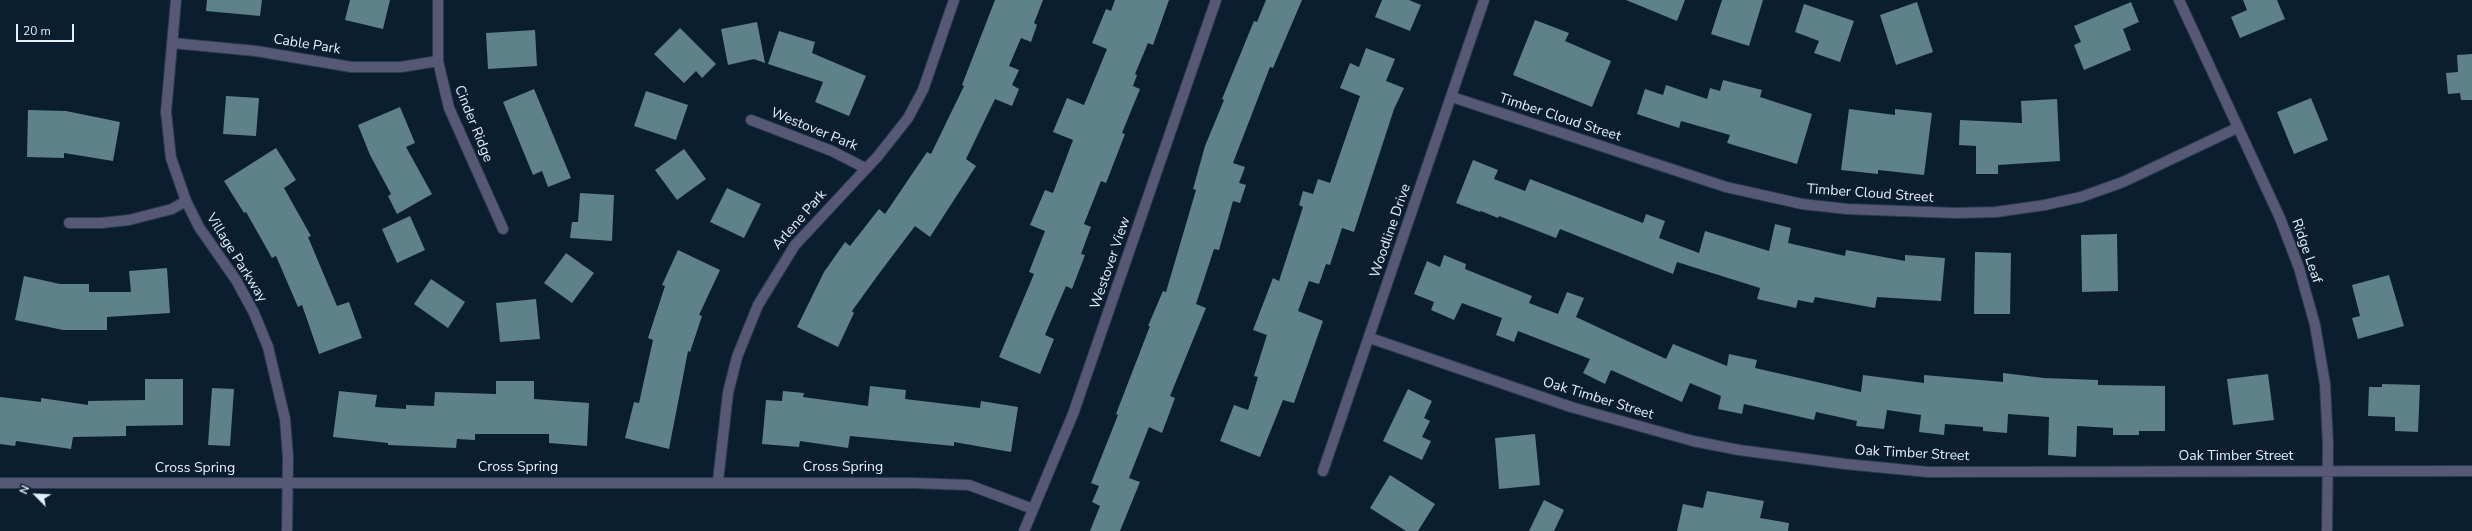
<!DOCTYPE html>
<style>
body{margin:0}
#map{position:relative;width:2472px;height:531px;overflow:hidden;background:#0b1e30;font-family:"Nunito Sans",sans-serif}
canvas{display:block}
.north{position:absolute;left:16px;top:475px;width:40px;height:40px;-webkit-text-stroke:3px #0b1e30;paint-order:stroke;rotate:294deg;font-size:11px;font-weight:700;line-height:16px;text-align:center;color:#e3f0fc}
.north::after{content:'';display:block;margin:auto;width:14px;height:18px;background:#e3f0fc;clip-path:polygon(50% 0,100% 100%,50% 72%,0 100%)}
.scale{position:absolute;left:16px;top:24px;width:58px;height:18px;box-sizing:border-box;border:2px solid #e3f0fc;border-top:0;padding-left:5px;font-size:12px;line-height:14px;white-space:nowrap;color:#e3f0fc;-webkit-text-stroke:3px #0b1e30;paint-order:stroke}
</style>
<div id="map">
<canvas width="2472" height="531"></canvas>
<div class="north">N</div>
<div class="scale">20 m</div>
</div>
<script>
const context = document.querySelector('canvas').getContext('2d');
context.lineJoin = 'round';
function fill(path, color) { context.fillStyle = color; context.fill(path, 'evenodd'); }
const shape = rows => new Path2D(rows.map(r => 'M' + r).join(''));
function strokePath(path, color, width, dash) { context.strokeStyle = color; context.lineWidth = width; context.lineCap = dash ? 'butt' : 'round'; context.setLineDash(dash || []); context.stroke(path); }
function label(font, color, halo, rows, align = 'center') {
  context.font = font + ' "Nunito Sans",sans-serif'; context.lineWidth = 3; context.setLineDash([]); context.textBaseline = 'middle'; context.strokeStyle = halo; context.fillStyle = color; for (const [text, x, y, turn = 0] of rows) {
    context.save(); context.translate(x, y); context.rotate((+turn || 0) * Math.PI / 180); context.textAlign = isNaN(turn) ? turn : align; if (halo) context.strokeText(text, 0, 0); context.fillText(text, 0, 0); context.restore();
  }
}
const building = shape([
 [207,0,262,0,260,16,206,11],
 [350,0,390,0,383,29,345,20],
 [995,0,1043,0,1034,23,1037,25,1031,42,1021,38,1009,66,1019,70,1012,85,1019,89,1012,106,995,99,966,159,976,166,930,237,915,226,878,275,852,311,854,313,838,347,797,327,824,272,845,242,850,246,879,209,885,214,927,152,931,154,964,86,962,85],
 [1115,0,1169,0,1153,45,1148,43,1135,74,1137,75,1133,86,1140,89,1122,133,1125,134,1106,183,1101,181,1084,224,1091,227,1081,254,1085,255,1072,289,1066,286,1045,335,1054,339,1040,374,999,357,1034,274,1029,272,1045,231,1030,225,1045,190,1053,193,1073,140,1053,132,1067,98,1084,105,1107,49,1092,43,1106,9,1111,11],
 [1266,0,1302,0,1273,68,1270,67,1233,163,1245,167,1239,183,1246,185,1240,203,1233,201,1219,250,1214,249,1196,304,1206,308,1170,396,1175,398,1162,433,1149,427,1129,478,1140,482,1120,531,1090,531,1100,506,1092,502,1099,486,1091,483,1118,415,1116,414,1150,326,1148,326,1163,291,1166,292,1196,190,1193,189,1205,146,1224,100,1222,99,1254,21,1257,22],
 [1382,0,1409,0,1421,5,1410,31,1375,17],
 [1626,0,1685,0,1677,21],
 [1722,0,1763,0,1749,46,1711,34],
 [2243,0,2277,0,2285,19,2240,38,2231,17,2247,10],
 [1917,2,1933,52,1896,65,1880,15],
 [2131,2,2139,22,2123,29,2131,50,2084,70,2074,45,2081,42,2074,26],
 [1804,4,1854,21,1840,62,1814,53,1819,41,1795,32],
 [1535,20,1569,33,1565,41,1611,61,1592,107,1513,75],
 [757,22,765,63,754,59,728,65,721,29],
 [680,28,716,64,702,78,696,71,684,83,654,54],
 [535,30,537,66,488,69,486,33],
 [779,31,815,42,812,53,866,76,849,116,815,102,823,82,768,64],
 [1366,48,1395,59,1386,81,1404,88,1394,109,1354,232,1342,228,1330,265,1326,264,1319,284,1309,281,1298,311,1323,321,1294,403,1283,400,1260,457,1220,441,1234,405,1248,410,1258,377,1254,376,1267,335,1253,330,1273,278,1279,281,1303,207,1299,205,1303,191,1313,194,1318,179,1330,183,1360,96,1340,88,1350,63,1359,67],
 [2472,54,2472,100,2461,100,2460,93,2448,94,2446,73,2458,72,2457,55],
 [1723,80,1762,90,1760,97,1812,114,1797,164,1727,143,1730,135,1681,121,1679,128,1637,114,1645,89,1663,95,1666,85,1707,99,1710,88,1720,91],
 [534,89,571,178,548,187,542,171,533,175,503,102],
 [646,91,688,105,676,140,634,126],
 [226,96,259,98,256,136,223,134],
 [2311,98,2328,140,2294,154,2277,112],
 [2057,99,2060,161,1998,165,1998,174,1976,174,1976,146,1959,145,1960,120,2022,123,2021,101],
 [400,107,415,143,406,147,432,194,397,214,388,196,391,194,370,155,358,125],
 [1849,109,1895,115,1895,109,1932,113,1924,175,1878,170,1878,174,1841,170],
 [28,110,66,111,120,122,113,161,64,153,64,158,27,157],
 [276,148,296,180,284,188,311,236,308,237,337,306,349,302,362,338,319,354,302,305,298,307,276,256,272,258,246,212,244,213,224,181],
 [684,149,706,179,677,200,655,170],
 [1473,160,1498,170,1494,179,1525,191,1530,179,1643,223,1646,214,1665,221,1659,238,1699,253,1705,231,1769,251,1775,224,1791,228,1788,243,1845,256,1846,250,1905,261,1905,255,1945,258,1941,301,1877,297,1875,308,1815,297,1813,303,1798,300,1796,308,1757,299,1760,288,1677,262,1673,274,1560,229,1556,238,1499,216,1498,218,1481,211,1480,212,1456,203],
 [727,188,761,204,744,238,710,222],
 [580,193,614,195,612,241,570,238,572,222,578,222],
 [410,216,425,250,397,263,382,229],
 [2117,234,2118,291,2082,292,2081,235],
 [678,250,720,270,699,315,702,316,690,352,688,351,669,449,625,438,634,402,639,403,653,340,648,338,665,286,662,285],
 [1975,252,2011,253,2010,314,1974,314],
 [566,253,594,273,572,303,544,283],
 [1444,255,1466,264,1465,269,1532,296,1529,303,1558,314,1567,292,1584,298,1576,317,1666,359,1673,344,1727,366,1729,354,1757,360,1755,368,1861,392,1863,375,1924,383,1924,375,2003,382,2003,373,2044,378,2098,380,2098,385,2165,386,2165,431,2139,431,2139,435,2113,435,2113,428,2077,426,2076,457,2048,455,2049,417,2008,414,2007,433,1983,431,1983,427,1945,424,1944,435,1919,432,1921,415,1887,410,1884,429,1856,426,1857,421,1816,412,1814,420,1744,404,1742,414,1718,409,1721,396,1690,383,1682,402,1611,370,1605,384,1583,373,1590,359,1518,331,1514,342,1496,335,1502,318,1462,303,1454,320,1431,310,1434,302,1414,294,1427,261,1440,267],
 [167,268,170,313,107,317,107,330,63,330,15,320,24,276,60,284,89,284,89,292,131,292,129,271],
 [2389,275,2404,326,2358,339,2352,318,2360,316,2352,285],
 [431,279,465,302,448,328,414,304],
 [536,299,540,339,500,342,496,303],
 [2268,374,2274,420,2233,425,2227,379],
 [145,379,183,379,183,425,126,426,126,436,73,437,71,449,16,441,15,446,0,444,0,397,41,402,41,398,88,405,88,401,145,400],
 [496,381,534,381,534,399,589,403,587,446,549,443,549,434,475,434,475,440,457,439,456,448,388,445,388,443,333,437,339,391,377,395,375,407,406,409,406,405,434,406,435,392,496,394],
 [2382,384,2420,385,2418,432,2395,431,2395,417,2368,416,2369,387,2382,387],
 [870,386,906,390,905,399,980,408,981,401,1018,407,1011,452,954,442,954,446,850,436,848,448,800,441,799,447,762,444,766,400,782,401,783,391,804,393,803,397,868,406],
 [212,388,234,389,230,446,208,445],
 [1408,389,1432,401,1424,418,1430,421,1422,437,1431,441,1422,460,1383,441],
 [1535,434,1540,485,1499,489,1495,438],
 [1390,475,1435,504,1418,531,1406,531,1370,508],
 [1707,491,1764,501,1760,518,1789,523,1788,531,1677,531,1683,504,1703,508],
 [1544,500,1564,510,1554,531,1529,531]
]);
const minor = shape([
 [176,0,166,112,171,158,186,201,199,227,236,280,254,313,268,347,285,419,288,457,287,531],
 [438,0,438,61,449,108,503,229],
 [2179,0,2280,218,2299,268,2315,325,2325,384,2328,444,2327,531],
 [172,43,256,51,351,67,401,67,438,61],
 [1452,97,1726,187,1802,204,1847,209,1956,213,1996,212,2045,205,2081,197,2123,182,2237,128],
 [751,120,832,151,865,168],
 [69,223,101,223,129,220,172,209,186,201],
 [1370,338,1571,407,1693,441,1739,450,1845,464,1928,472,2472,471],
 [1323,471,1484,0],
 [718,481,728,393,737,357,758,305,795,245,878,156,908,118,923,90,954,0],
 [0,483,913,483,969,485,1033,509],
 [1024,531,1073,414,1216,0]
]);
const streetNames = [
 ["Cable Park",307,45,9],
 ["Timber Cloud Street",1560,118,18],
 ["Cinder Ridge",473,124,68],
 ["Westover Park",814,130,22],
 ["Timber Cloud Street",1870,194,4],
 ["Arlene Park",800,220,-49],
 ["Woodline Drive",1391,231,-71],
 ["Ridge Leaf",2306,251,71],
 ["Village Parkway",236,258,58],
 ["Westover View",1111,263,-71],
 ["Oak Timber Street",1598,399,17],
 ["Oak Timber Street",1912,454,3],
 ["Oak Timber Street",2236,457],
 ["Cross Spring",518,468],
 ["Cross Spring",843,468],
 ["Cross Spring",195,469]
];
fill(building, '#5e818a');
strokePath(minor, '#293b4d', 12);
strokePath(minor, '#575875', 10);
label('14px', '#e3f0fc', '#0b1e30', streetNames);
</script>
